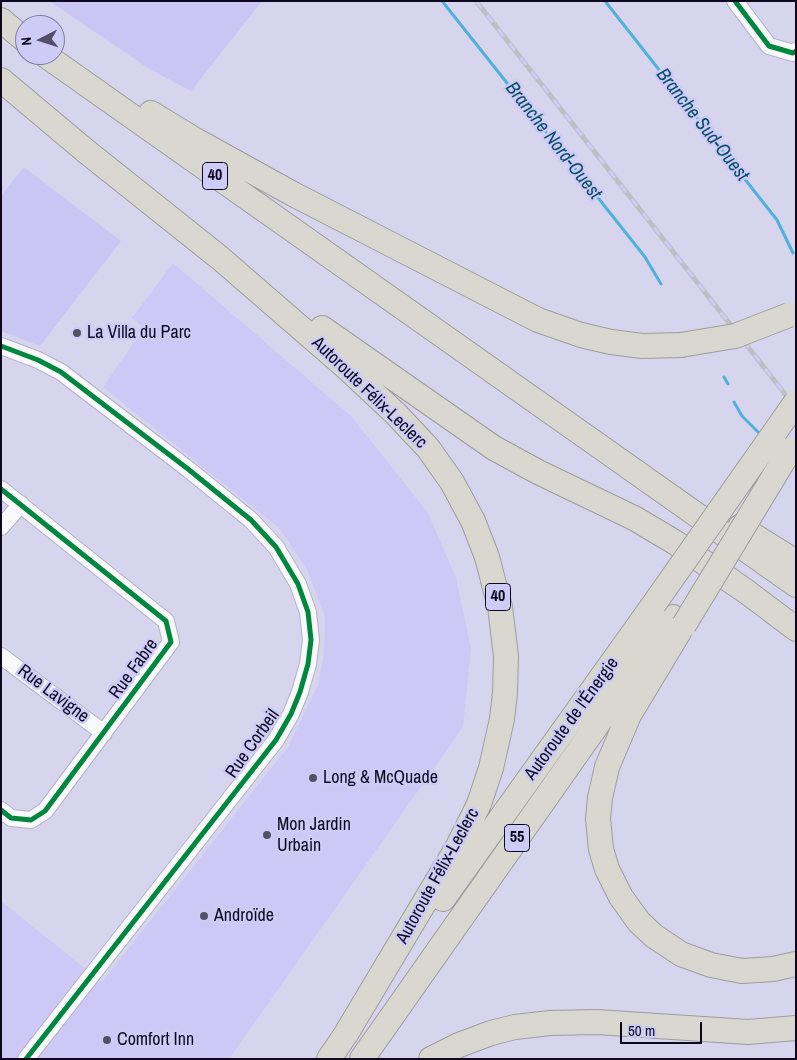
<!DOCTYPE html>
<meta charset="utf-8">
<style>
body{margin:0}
#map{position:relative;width:797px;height:1060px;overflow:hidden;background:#d7d5ed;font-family:"Archivo Narrow",sans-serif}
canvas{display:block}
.frame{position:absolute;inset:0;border:2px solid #0d0820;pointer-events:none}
.north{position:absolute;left:15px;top:15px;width:50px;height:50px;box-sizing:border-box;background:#cfcbf7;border:1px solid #817da1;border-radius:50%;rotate:265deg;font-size:14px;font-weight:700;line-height:20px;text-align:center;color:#0d0820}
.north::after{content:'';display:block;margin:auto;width:18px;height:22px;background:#545068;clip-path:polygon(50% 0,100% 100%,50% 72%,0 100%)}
.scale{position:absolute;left:620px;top:1022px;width:82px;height:22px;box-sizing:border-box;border:2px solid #0d0820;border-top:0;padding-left:6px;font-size:15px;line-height:18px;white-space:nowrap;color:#0d0820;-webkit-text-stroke:4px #cfcbf7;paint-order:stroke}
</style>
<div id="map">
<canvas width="797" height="1060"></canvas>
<div class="frame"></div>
<div class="north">N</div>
<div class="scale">50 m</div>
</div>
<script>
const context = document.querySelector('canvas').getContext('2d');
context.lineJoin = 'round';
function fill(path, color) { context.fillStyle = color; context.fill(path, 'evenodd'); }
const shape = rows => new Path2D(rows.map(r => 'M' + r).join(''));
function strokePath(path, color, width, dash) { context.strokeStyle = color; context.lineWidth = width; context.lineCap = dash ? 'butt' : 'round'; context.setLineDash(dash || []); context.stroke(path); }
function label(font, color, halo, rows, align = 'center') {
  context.font = font + ' "Archivo Narrow",sans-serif'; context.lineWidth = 5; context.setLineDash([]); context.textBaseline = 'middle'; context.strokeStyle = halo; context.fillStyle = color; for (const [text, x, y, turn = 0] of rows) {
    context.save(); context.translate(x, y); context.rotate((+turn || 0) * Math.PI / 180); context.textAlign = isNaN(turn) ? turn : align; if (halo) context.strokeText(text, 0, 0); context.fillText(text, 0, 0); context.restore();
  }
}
const built = shape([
 [173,263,352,417,428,513,456,578,471,649,463,727,229,1059,1,1059,1,901,102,982,288,747,318,685,324,652,325,617,307,569,279,528,103,387,144,328,132,318]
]);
const green = shape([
 [49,1,262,1,191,91,151,70],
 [24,167,121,241,40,346,1,331,1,196]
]);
const stream = shape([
 [442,1,645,257,661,284],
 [605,1,777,220,793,253],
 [724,377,728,384],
 [734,402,742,416,762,436]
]);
const minor = shape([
 [735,1,769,46,793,53,796,51],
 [1,346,38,360,61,372,188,469,251,520,276,547,298,584,308,612,311,640,308,664,300,692,291,714,276,740,26,1059],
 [1,489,166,621,171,642,45,811,31,820,11,818,1,810],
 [1,527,21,504],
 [1,656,104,733]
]);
const highway = shape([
 [1,20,25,40],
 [45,55,796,585],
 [1,80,87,152,220,258,348,369,396,414,428,448,452,482,473,521,487,557,500,607,506,656,505,693,502,719,491,768,479,804,457,848,346,1034,329,1059],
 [151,113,197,141,293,194,538,320,581,335,611,342,642,346,681,345],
 [322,328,494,448,538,472,634,518,676,543,747,592,796,629],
 [740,527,796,562],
 [679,632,629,715,607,767,600,798,598,819,601,849,607,869,621,897,639,922,654,936,681,954,711,965,742,971,773,969,796,964],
 [443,899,654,604],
 [362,1059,673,617],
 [431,1059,459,1045,491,1033,515,1027,550,1023,597,1022,748,1032,796,1028]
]);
const rail = shape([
 [476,1,796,408]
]);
const highwayBridge = shape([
 [681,345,735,336,789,315],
 [654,604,796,402],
 [684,625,790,450]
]);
const cycleway = shape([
 [735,1,769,46,793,53,796,51],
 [1,346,38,360,61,372,188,469,251,520,276,547,298,584,308,612,311,640,308,664,300,692,291,714,276,740,26,1059],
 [1,489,166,621,171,642,45,811,31,820,11,818,1,810]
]);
const markers = [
 [77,333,5,"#545068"],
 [313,778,5,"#545068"],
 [267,835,5,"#545068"],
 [204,916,5,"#545068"],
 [107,1040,5,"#545068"]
];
const shields = [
 [215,176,25],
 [498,597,25],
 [517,838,25]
];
const shieldNames = [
 ["40",215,176],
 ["40",498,597],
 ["55",517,838]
];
const poiNames = [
 ["La Villa du Parc",87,333],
 ["Long & McQuade",323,778],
 ["Mon Jardin",277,825],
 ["Urbain",277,846],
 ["Androïde",214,916],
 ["Comfort Inn",117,1040]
];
const streetNames = [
 ["Autoroute Félix-Leclerc",369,393,44],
 ["Rue Fabre",134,669,-54],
 ["Rue Lavigne",53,694,37],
 ["Autoroute de l'Énergie",572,719,-54],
 ["Rue Corbeil",253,744,-55],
 ["Autoroute Félix-Leclerc",438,876,-61]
];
const waterNames = [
 ["Branche Sud-Ouest",702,125,52],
 ["Branche Nord-Ouest",553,141,52]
];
fill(built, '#cdc8f6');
fill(green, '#cac6f4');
strokePath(stream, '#50b1d9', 3);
strokePath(minor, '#b3b0c9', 18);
strokePath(highway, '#9d9c9e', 26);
strokePath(minor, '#f9f9fc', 16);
strokePath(highway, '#d8d8d1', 24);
strokePath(rail, '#bfbec5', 5);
strokePath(rail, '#cfcbf7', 3, [9]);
strokePath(highwayBridge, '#9d9c9e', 26, []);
strokePath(highwayBridge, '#d8d8d1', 24);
strokePath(cycleway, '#00873e', 5);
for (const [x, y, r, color] of markers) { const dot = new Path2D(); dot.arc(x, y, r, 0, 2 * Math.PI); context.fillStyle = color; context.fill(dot); strokePath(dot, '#cfcbf7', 2); }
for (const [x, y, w] of shields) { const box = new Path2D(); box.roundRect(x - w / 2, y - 13.5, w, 27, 4); context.fillStyle = '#cfcbf7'; context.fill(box); strokePath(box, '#0d0820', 1); }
label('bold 16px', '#0d0820', null, shieldNames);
label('18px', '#0d0820', '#cfcbf7', poiNames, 'left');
label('18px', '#0d0820', '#cfcbf7', streetNames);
label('italic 19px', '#064e67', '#cfcbf7', waterNames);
</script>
